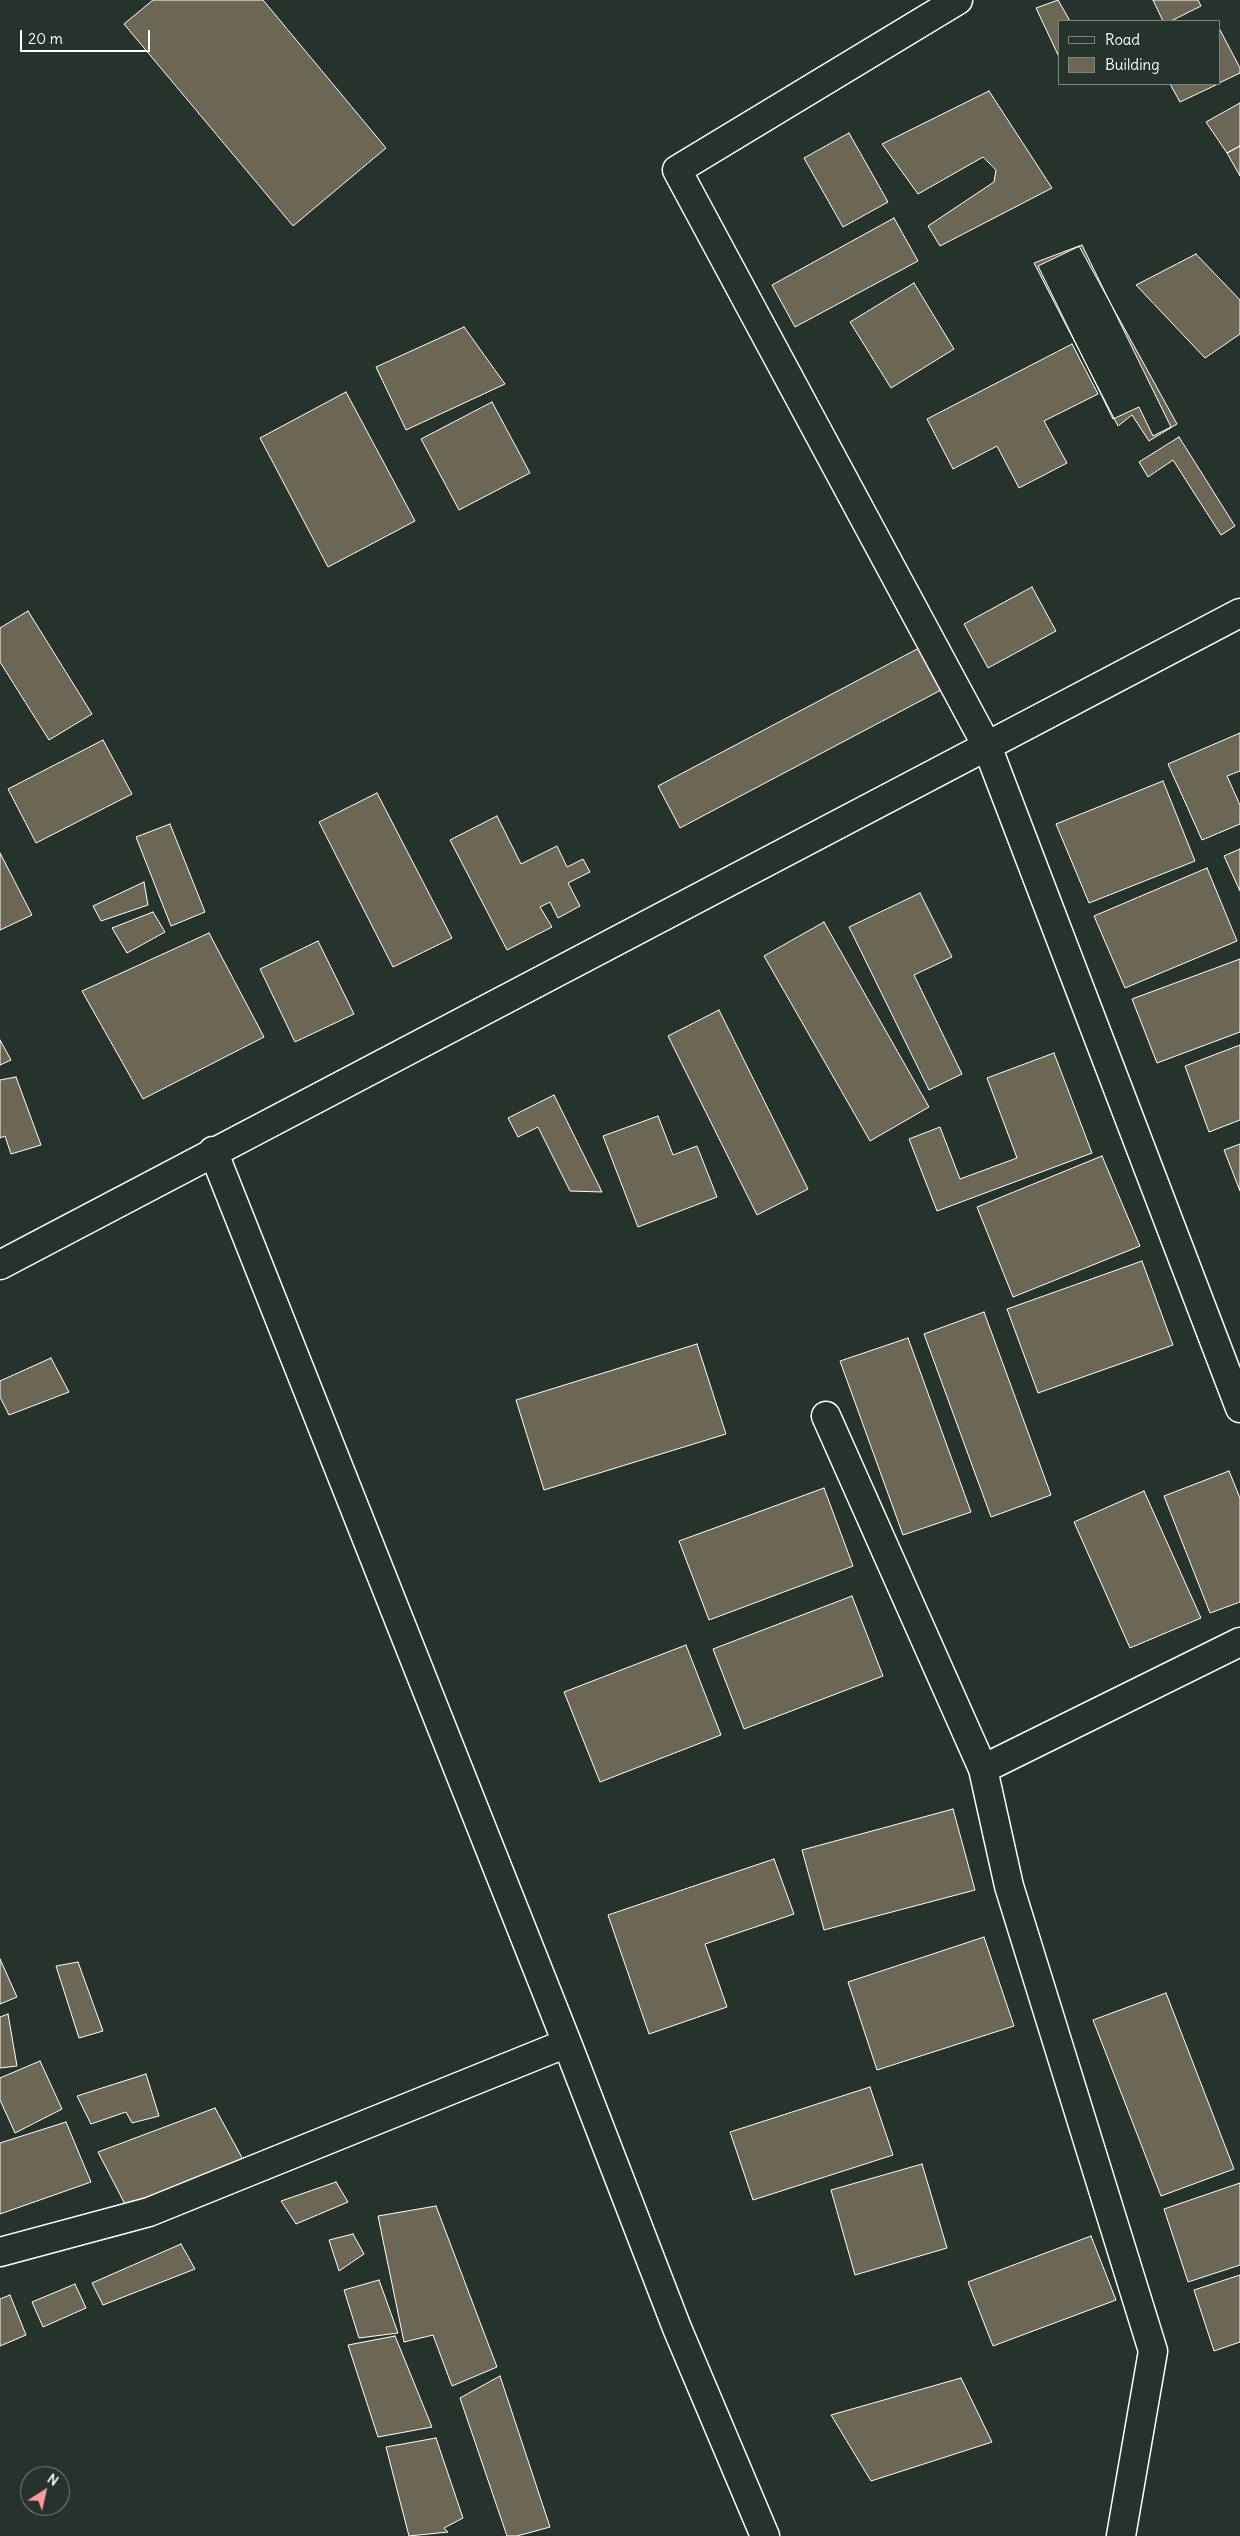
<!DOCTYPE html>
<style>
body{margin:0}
#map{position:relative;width:1240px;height:2536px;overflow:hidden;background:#26332d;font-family:Delius,sans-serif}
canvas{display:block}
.legend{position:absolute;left:1058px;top:20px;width:162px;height:65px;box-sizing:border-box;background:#26332d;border:1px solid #7d8581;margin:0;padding:6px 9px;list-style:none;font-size:15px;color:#fff}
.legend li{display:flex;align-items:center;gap:10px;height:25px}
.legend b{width:25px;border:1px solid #7d8581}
.north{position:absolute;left:20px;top:2466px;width:50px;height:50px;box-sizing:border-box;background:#26332d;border:1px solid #7d8581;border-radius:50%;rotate:35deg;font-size:14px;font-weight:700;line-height:20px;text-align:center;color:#fff}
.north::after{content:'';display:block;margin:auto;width:18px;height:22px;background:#ff9aa2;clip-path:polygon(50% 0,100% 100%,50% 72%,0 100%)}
.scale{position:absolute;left:20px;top:30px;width:130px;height:22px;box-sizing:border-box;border:2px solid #fff;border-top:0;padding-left:6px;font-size:15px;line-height:18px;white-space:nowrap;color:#fff;-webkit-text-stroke:4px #26332d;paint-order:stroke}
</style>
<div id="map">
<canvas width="1240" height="2536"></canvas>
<ul class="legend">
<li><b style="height:6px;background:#26332d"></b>Road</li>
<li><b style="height:14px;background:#6c6655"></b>Building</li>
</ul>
<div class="north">N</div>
<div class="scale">20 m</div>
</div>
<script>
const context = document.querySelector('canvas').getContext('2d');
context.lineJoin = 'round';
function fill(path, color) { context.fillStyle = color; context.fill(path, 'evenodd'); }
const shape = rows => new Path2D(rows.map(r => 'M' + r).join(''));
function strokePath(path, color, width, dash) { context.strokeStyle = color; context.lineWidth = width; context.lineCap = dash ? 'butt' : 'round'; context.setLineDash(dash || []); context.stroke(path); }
const building = shape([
 [153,0,263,0,386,148,293,226,124,24,153,0],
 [1058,0,1070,21,1059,21,1059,57,1036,8,1058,0],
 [1153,0,1198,0,1201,6,1171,21,1163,21,1153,0],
 [1219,28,1240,68,1240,73,1219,83,1219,28],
 [1170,84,1218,84,1180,102,1170,84],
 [989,91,1052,188,940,246,928,226,994,182,996,170,983,157,918,194,882,144,989,91],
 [1240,103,1240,146,1227,153,1206,122,1240,103],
 [849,133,888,202,843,227,804,158,849,133],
 [1240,146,1240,176,1227,153,1240,146],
 [894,218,918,261,795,327,772,285,894,218],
 [1082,245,1171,427,1153,436,1139,407,1113,419,1038,266,1082,245],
 [1079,246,1177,424,1149,441,1132,415,1118,426,1034,263,1079,246],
 [1196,254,1240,300,1240,334,1205,358,1136,285,1196,254],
 [914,283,954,349,891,388,850,322,914,283],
 [464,327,505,384,406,430,376,367,464,327],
 [1072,344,1098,394,1044,421,1067,463,1019,488,997,446,953,469,927,419,1072,344],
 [346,392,415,521,328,567,260,438,346,392],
 [492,402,530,473,459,510,421,439,492,402],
 [1179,437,1235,526,1221,535,1173,460,1148,477,1139,462,1179,437],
 [1032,587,1056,631,988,668,964,624,1032,587],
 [28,611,92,714,49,740,0,662,0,628,28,611],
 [919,648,941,690,680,828,658,786,919,648],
 [1240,733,1240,771,1227,776,1240,805,1240,824,1202,840,1168,764,1240,733],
 [103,740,132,794,36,843,8,789,103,740],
 [1163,781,1195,861,1089,903,1056,824,1163,781],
 [377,793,452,938,393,967,319,822,377,793],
 [497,816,521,864,557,846,567,867,583,859,590,872,568,883,580,906,558,918,550,902,540,907,552,927,507,950,450,840,497,816],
 [170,824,205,912,171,926,136,837,170,824],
 [1240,849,1240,891,1224,856,1240,849],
 [0,853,32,915,0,930,0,853],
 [1207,868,1237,941,1125,988,1094,916,1207,868],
 [144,882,148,905,101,921,93,906,144,882],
 [920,893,952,957,914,975,962,1074,929,1090,849,927,920,893],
 [153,912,165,932,127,953,112,928,153,912],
 [824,922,929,1107,870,1141,764,956,824,922],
 [209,933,264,1037,143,1099,82,991,209,933],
 [318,941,354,1014,295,1042,260,969,318,941],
 [1240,959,1240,1032,1157,1063,1132,999,1240,959],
 [719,1010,808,1189,757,1215,668,1036,719,1010],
 [0,1040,11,1060,0,1065,0,1040],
 [1240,1045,1240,1120,1209,1132,1185,1066,1240,1045],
 [1054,1053,1092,1153,937,1211,909,1139,940,1127,960,1179,1017,1158,987,1078,1054,1053],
 [16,1077,41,1145,11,1154,5,1136,0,1138,0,1080,16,1077],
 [554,1095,602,1192,570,1191,538,1127,518,1137,508,1118,554,1095],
 [658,1116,673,1155,697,1146,717,1197,638,1227,603,1136,658,1116],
 [1240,1144,1240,1191,1224,1150,1240,1144],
 [1102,1156,1140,1246,1013,1297,977,1207,1102,1156],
 [1142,1261,1173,1345,1038,1393,1007,1309,1142,1261],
 [984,1312,1051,1495,991,1517,924,1334,984,1312],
 [908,1338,971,1512,903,1535,840,1361,908,1338],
 [697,1344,726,1434,544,1490,516,1400,697,1344],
 [51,1358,69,1392,9,1415,0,1397,0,1381,51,1358],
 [1229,1471,1240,1498,1240,1602,1210,1613,1164,1496,1229,1471],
 [824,1488,853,1566,709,1620,679,1541,824,1488],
 [1144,1491,1201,1618,1130,1648,1074,1522,1144,1491],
 [852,1596,883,1676,744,1729,713,1649,852,1596],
 [686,1645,721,1735,600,1782,564,1692,686,1645],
 [953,1809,975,1890,824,1930,802,1850,953,1809],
 [774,1859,794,1914,705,1944,727,2007,649,2034,608,1915,774,1859],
 [984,1937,1014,2026,877,2070,848,1982,984,1937],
 [0,1959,17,1997,0,2004,0,1959],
 [78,1962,103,2031,79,2038,56,1966,78,1962],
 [1166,1993,1234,2169,1161,2196,1093,2020,1166,1993],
 [8,2014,17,2066,0,2068,0,2017,8,2014],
 [40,2061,62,2109,15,2133,0,2100,0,2078,40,2061],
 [146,2074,159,2116,132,2123,126,2112,91,2124,77,2096,146,2074],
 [870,2087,893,2155,753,2200,730,2132,870,2087],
 [215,2108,246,2165,129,2212,98,2152,215,2108],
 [66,2122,91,2182,0,2214,0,2143,66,2122],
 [922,2164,947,2248,855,2275,831,2190,922,2164],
 [336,2182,348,2202,296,2224,281,2201,336,2182],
 [1240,2183,1240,2265,1188,2282,1164,2209,1240,2183],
 [436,2206,497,2367,452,2386,433,2335,404,2342,378,2216,436,2206],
 [353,2234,364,2254,339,2271,329,2240,353,2234],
 [1091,2236,1116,2300,993,2346,968,2282,1091,2236],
 [181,2244,195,2269,103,2305,92,2283,181,2244],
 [1240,2275,1240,2342,1214,2351,1194,2290,1240,2275],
 [379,2280,398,2333,359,2338,344,2290,379,2280],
 [75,2284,86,2308,43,2327,32,2302,75,2284],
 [10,2295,26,2335,0,2346,0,2299,10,2295],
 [395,2336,432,2427,378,2437,348,2345,395,2336],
 [500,2376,550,2527,517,2536,507,2536,460,2398,500,2376],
 [961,2378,992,2442,871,2481,831,2415,961,2378],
 [436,2438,463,2518,444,2528,448,2532,409,2536,386,2447,436,2438]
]);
const street = shape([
 [958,0,677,170,987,746,1240,1408],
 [213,1151,567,2043,677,2328,765,2536],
 [0,1265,1240,613],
 [826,1416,983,1769],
 [0,2252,149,2212,567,2043],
 [1121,2536,1153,2351,1009,1886,983,1769,1240,1642]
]);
fill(building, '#6c6655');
strokePath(building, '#fff', 1);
strokePath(street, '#fff', 31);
strokePath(street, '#26332d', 28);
</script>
